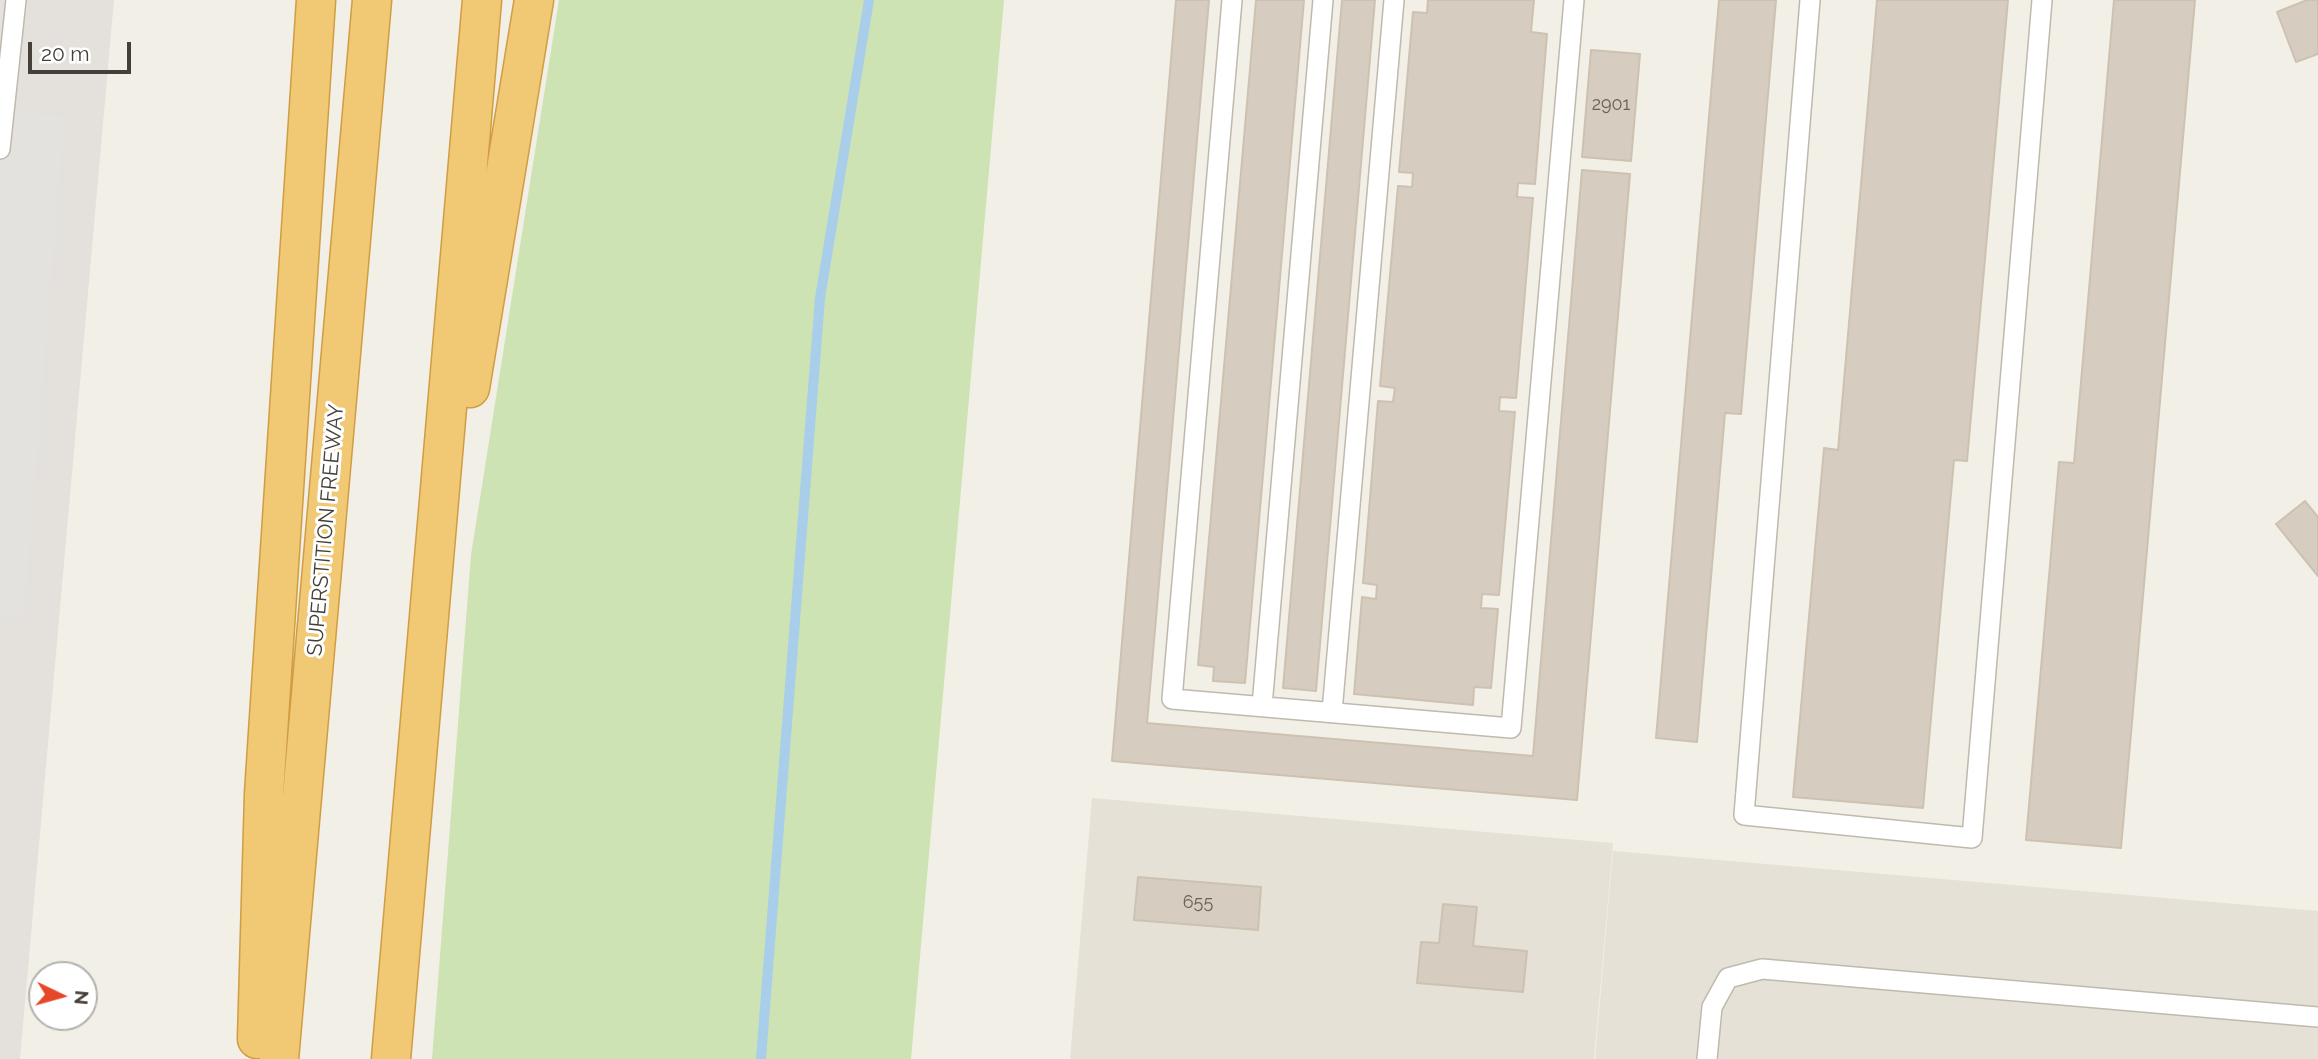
<!DOCTYPE html>
<style>
body{margin:0}
#map{position:relative;width:2318px;height:1059px;overflow:hidden;background:#f2efe7;font-family:Raleway,sans-serif}
canvas{display:block}
.north{position:absolute;left:28px;top:961px;width:70px;height:70px;box-sizing:border-box;background:#fff;border:2px solid #b4b2af;border-radius:50%;rotate:95deg;font-size:19px;font-weight:700;line-height:28px;text-align:center;color:#443f37}
.north::after{content:'';display:block;margin:auto;width:24px;height:32px;background:#e74729;clip-path:polygon(50% 0,100% 100%,50% 72%,0 100%)}
.scale{position:absolute;left:28px;top:42px;width:103px;height:32px;box-sizing:border-box;border:4px solid #443f37;border-top:0;padding-left:9px;font-size:21px;line-height:24px;white-space:nowrap;color:#443f37;-webkit-text-stroke:5px #fff;paint-order:stroke}
</style>
<div id="map">
<canvas width="2318" height="1059"></canvas>
<div class="north">N</div>
<div class="scale">20 m</div>
</div>
<script>
const context = document.querySelector('canvas').getContext('2d');
context.lineJoin = 'round';
function fill(path, color) { context.fillStyle = color; context.fill(path, 'evenodd'); }
const shape = rows => new Path2D(rows.map(r => 'M' + r).join(''));
function strokePath(path, color, width, dash) { context.strokeStyle = color; context.lineWidth = width; context.lineCap = dash ? 'butt' : 'round'; context.setLineDash(dash || []); context.stroke(path); }
function label(font, color, halo, rows, align = 'center') {
  context.font = font + ' Raleway,sans-serif'; context.lineWidth = 6; context.setLineDash([]); context.textBaseline = 'middle'; context.strokeStyle = halo; context.fillStyle = color; for (const [text, x, y, turn = 0] of rows) {
    context.save(); context.translate(x, y); context.rotate((+turn || 0) * Math.PI / 180); context.textAlign = isNaN(turn) ? turn : align; if (halo) context.strokeText(text, 0, 0); context.fillText(text, 0, 0); context.restore();
  }
}
const residential = shape([
 [1092,798,1613,843,1594,1059,1070,1059],
 [1613,851,2318,911,2318,1059,1595,1059]
]);
const industrial = shape([
 [0,0,114,0,20,1059,0,1059]
]);
const green = shape([
 [559,0,1004,0,911,1059,432,1059,471,555]
]);
const parking = shape([
 [0,0,16,0,0,97],
 [4,110,64,117,24,616,0,615,0,149]
]);
const stream = shape([
 [761,1059,820,298,869,0]
]);
const building = shape([
 [1176,0,1209,0,1147,723,1533,756,1582,170,1630,174,1577,800,1112,761,1176,0],
 [1256,0,1304,0,1245,683,1213,681,1214,667,1198,665,1256,0],
 [1342,0,1375,0,1316,691,1283,688,1342,0],
 [1428,0,1534,0,1531,32,1547,34,1535,184,1518,183,1517,197,1533,198,1516,398,1500,397,1499,411,1515,412,1499,595,1482,594,1481,608,1498,609,1491,688,1474,687,1473,705,1354,694,1362,597,1376,599,1377,585,1363,583,1378,401,1393,402,1395,388,1380,386,1398,186,1412,187,1413,173,1399,172,1413,12,1427,13,1428,0],
 [1719,0,1776,0,1741,414,1725,413,1697,742,1656,738,1719,0],
 [1877,0,2008,0,1967,461,1954,460,1923,808,1793,797,1824,448,1838,450,1877,0],
 [2114,0,2195,0,2121,848,2026,840,2059,462,2074,463,2114,0],
 [2307,0,2318,0,2318,54,2296,62,2277,12,2307,0],
 [1591,50,1640,54,1631,161,1582,157,1591,50],
 [2305,501,2318,517,2318,576,2276,524,2305,501],
 [1138,877,1261,887,1258,930,1134,920,1138,877],
 [1443,904,1477,907,1473,946,1527,951,1523,992,1417,983,1421,942,1439,943,1443,904]
]);
const service = shape([
 [1232,0,1172,699,1511,728,1574,0],
 [1810,0,1744,815,1972,838,2042,0],
 [0,149,16,0],
 [1262,706,1323,0],
 [1332,712,1394,0],
 [1707,1059,1712,1007,1728,978,1762,969,2318,1017]
]);
const motorway = shape([
 [470,388,534,0],
 [257,1039,264,794,316,0],
 [279,1059,372,0],
 [391,1059,482,0]
]);
const numberNames = [
 ["2901",1611,105],
 ["655",1198,903]
];
const streetNames = [
 ["SUPERSTITION FREEWAY",326,530,-85]
];
fill(residential, '#e5e1d6');
fill(industrial, '#e4e1dc');
fill(green, '#cde3b3');
fill(parking, '#e3e2df');
strokePath(stream, '#a8ceea', 10);
fill(building, '#d6cdc0');
strokePath(building, '#cdc2b1', 2);
strokePath(service, '#c0b9ad', 22);
strokePath(motorway, '#d09d43', 41);
strokePath(service, '#fff', 19);
strokePath(motorway, '#f1c873', 38);
label('18px', '#686259', null, numberNames);
label('21px', '#443f37', '#fff', streetNames);
</script>
